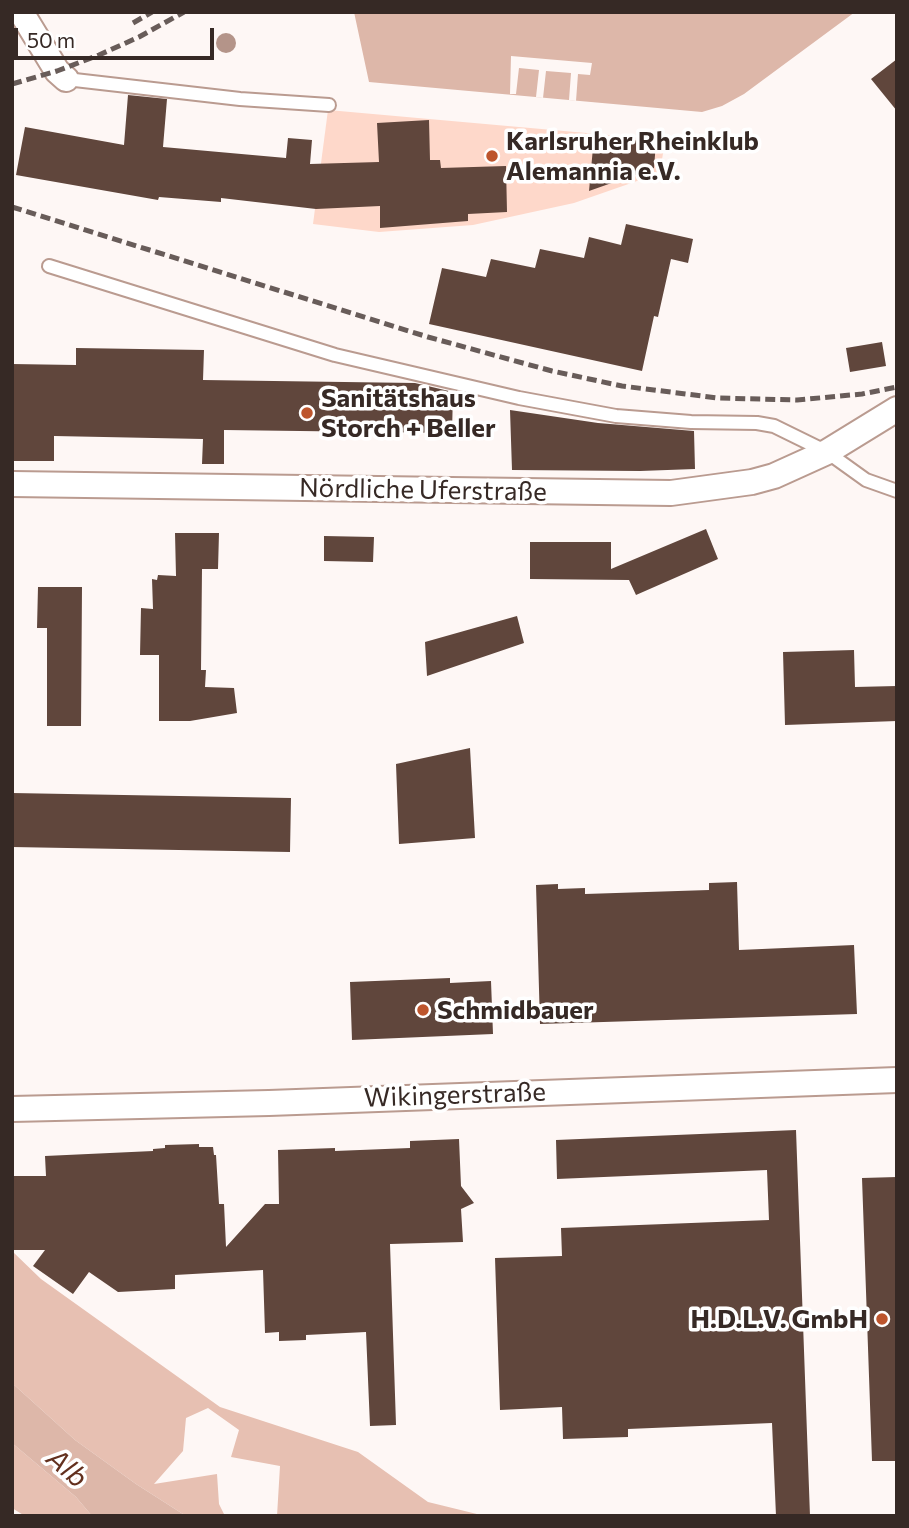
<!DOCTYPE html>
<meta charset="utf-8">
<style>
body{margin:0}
#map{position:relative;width:909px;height:1528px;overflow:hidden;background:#fef7f5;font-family:Commissioner,sans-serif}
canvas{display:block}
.frame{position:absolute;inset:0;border:14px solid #362925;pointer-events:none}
.scale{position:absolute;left:14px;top:28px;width:200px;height:32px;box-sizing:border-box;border:4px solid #362925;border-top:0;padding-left:9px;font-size:21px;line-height:24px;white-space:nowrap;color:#362925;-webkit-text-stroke:5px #fff;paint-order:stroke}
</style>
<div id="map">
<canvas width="909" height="1528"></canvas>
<div class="frame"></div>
<div class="scale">50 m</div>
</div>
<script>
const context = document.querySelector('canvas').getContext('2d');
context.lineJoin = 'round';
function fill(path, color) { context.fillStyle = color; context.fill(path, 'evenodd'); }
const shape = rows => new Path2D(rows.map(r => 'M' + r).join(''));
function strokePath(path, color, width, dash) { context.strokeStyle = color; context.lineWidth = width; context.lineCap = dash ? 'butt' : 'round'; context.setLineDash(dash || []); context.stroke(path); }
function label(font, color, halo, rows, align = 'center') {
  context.font = font + ' Commissioner,sans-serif'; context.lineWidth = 7; context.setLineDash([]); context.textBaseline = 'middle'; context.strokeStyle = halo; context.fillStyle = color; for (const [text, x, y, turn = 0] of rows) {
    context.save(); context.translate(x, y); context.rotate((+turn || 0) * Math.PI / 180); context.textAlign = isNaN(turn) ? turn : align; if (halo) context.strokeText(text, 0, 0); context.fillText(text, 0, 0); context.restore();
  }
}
const green = shape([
 [328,110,665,140,660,173,574,203,473,225,379,232,313,224]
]);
const forest = shape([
 [12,1251,41,1279,220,1407,358,1452,428,1502,485,1516,277,1516,280,1466,231,1457,239,1430,208,1408,186,1418,183,1451,154,1484,217,1474,219,1504,225,1516,186,1516,136,1484,75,1440,12,1383],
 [12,1443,76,1497,92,1516,25,1516,12,1508]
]);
const water = shape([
 [354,12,855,12,744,94,722,106,702,112,369,82],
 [12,1383,75,1440,136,1484,186,1516,92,1516,76,1497,12,1443]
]);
const pier = shape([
 [511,56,592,63,590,75,578,74,576,101,569,100,571,73,546,71,543,98,536,97,539,70,519,68,516,94,510,94]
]);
const building = shape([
 [897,59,897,111,871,79],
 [128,95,167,99,163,147,286,158,288,138,312,140,310,164,379,162,377,123,429,120,430,160,440,160,441,168,506,166,507,212,468,214,468,221,380,228,380,206,316,209,221,198,221,202,159,197,158,200,16,175,25,127,124,145],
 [594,137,656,142,654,168,589,191],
 [626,224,693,239,688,263,671,259,658,317,654,316,642,371,429,324,442,268,486,277,491,259,535,268,540,249,584,258,589,237,621,245],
 [882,342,886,366,850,372,846,348],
 [76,348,204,350,203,380,415,383,453,392,452,433,224,430,224,464,202,464,203,439,54,436,54,461,12,461,12,364,76,365],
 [510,410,598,423,694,431,695,469,640,471,512,470],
 [706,529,718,559,636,595,629,580,530,579,530,542,611,542,611,569],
 [175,533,219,533,218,569,202,569,201,670,206,670,205,687,234,688,237,713,190,721,159,721,159,655,140,655,141,608,153,609,152,579,157,580,158,575,176,576],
 [324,536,374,537,373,562,324,561],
 [38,587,82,587,81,726,47,726,47,628,37,628],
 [517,616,524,643,427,676,425,642],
 [854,650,855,687,897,686,897,721,785,725,783,652],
 [470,748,475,838,399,844,396,764],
 [12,793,291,798,290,852,12,847],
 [737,882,739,950,854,945,857,1014,540,1024,536,885,558,884,558,889,585,888,585,894,709,890,709,883],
 [450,978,450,983,491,981,493,1034,352,1040,350,982],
 [796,1130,810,1516,776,1516,772,1423,628,1429,628,1437,563,1439,562,1407,500,1410,495,1258,562,1256,561,1228,769,1220,767,1170,557,1179,556,1140],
 [459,1139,461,1186,474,1203,461,1209,463,1242,390,1244,396,1425,370,1426,366,1332,306,1335,306,1340,279,1341,279,1332,265,1333,263,1270,175,1275,175,1289,118,1292,89,1272,73,1294,33,1266,45,1250,12,1250,12,1176,46,1176,45,1156,153,1151,153,1149,165,1148,165,1145,199,1144,199,1147,213,1147,214,1155,216,1155,219,1204,224,1204,226,1247,265,1204,279,1204,278,1150,335,1148,335,1151,410,1148,410,1141],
 [897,1177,897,1461,872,1461,862,1178]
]);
const service = shape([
 [66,79,240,99,329,105],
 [49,266,335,355,519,398,616,416,691,422,757,423,774,426,827,452,866,480,897,491]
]);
const minor = shape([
 [21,12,57,71,66,79],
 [12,484,671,493,752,482,774,476,827,452,897,409],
 [12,1109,269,1103,897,1080]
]);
const rail = shape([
 [133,23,152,12],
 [12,84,57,71,99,55,139,37,184,12],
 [12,207,428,337,552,371,622,386,718,398,797,400,862,394,897,387]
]);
const trees = [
 [226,43]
];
const markers = [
 [492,156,7,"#bd552d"],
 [307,413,7,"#bd552d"],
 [423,1010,7,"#bd552d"],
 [882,1319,7,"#bd552d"]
];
const poiNames = [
 ["Karlsruher Rheinklub",506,141],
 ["Alemannia e.V.",506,171],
 ["Sanitätshaus",321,398],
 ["Storch + Beller",321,428],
 ["Schmidbauer",437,1010],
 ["H.D.L.V. GmbH",868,1319,"right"]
];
const streetNames = [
 ["Nördliche Uferstraße",423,490,1],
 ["Wikingerstraße",455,1095,-2]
];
const waterNames = [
 ["Alb",67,1468,41]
];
fill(green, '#fed8ca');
fill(forest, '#e7c0b2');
fill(water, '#ddb7a9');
fill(pier, '#fef7f5');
fill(building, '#60463c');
strokePath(service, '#ba9b90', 16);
strokePath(minor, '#ba9b90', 28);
strokePath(service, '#fff', 12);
strokePath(minor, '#fff', 24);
strokePath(rail, '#685c59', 5, [10, 5]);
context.fillStyle = '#b49489';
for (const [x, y] of trees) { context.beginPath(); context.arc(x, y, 10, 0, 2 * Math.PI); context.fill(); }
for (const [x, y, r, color] of markers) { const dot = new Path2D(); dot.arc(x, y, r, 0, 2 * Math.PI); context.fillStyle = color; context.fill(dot); strokePath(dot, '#fff', 2.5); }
label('bold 26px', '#362925', '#fff', poiNames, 'left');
label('26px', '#362925', '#fff', streetNames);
label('italic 28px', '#63301e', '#fff', waterNames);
</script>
